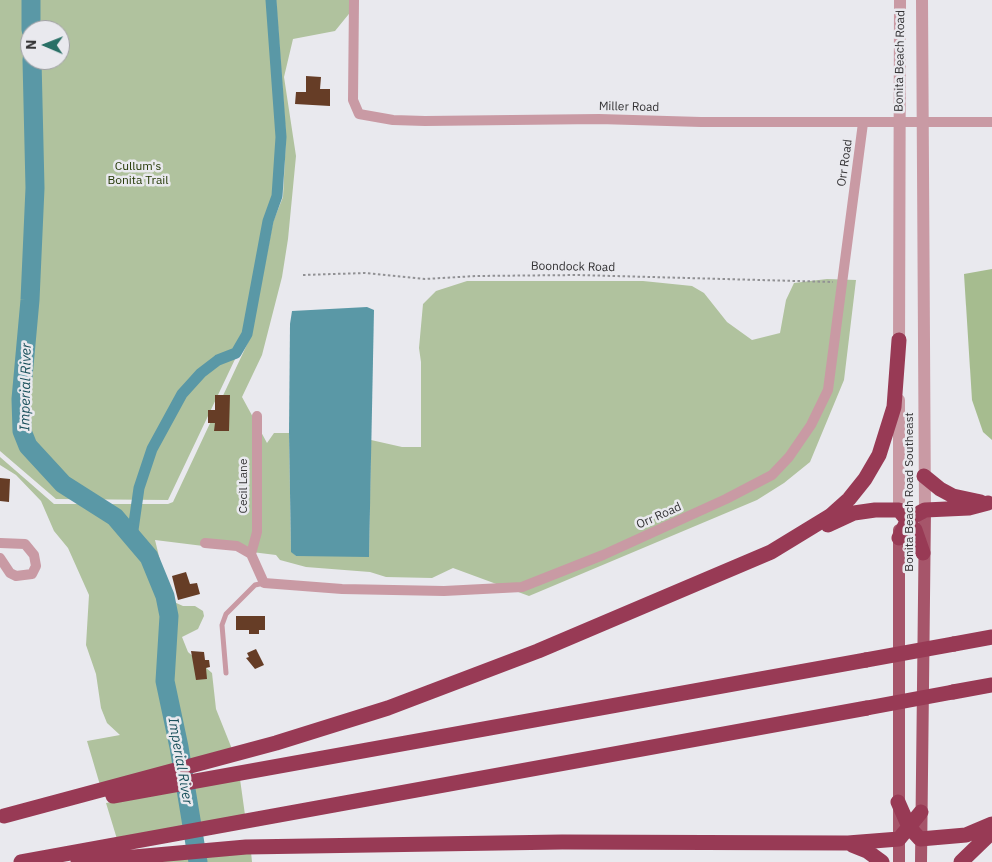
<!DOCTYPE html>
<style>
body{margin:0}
#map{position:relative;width:992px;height:862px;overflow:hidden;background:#e9e9ee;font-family:"IBM Plex Sans",sans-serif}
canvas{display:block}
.north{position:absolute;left:20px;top:20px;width:50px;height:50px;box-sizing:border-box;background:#e9e9ee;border:1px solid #a1a0a4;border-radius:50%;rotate:271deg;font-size:14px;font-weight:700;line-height:20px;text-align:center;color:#343335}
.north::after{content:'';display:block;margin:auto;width:18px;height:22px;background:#297066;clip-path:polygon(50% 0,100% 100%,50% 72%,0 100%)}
</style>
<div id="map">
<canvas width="992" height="862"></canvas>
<div class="north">N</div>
</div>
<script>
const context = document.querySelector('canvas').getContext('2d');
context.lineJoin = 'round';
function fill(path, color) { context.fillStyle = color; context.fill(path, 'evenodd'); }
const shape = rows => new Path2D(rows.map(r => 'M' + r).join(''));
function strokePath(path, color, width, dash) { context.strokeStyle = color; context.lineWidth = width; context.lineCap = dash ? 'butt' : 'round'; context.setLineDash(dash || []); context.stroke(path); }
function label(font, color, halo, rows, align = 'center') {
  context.font = font + ' "IBM Plex Sans",sans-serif'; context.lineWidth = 5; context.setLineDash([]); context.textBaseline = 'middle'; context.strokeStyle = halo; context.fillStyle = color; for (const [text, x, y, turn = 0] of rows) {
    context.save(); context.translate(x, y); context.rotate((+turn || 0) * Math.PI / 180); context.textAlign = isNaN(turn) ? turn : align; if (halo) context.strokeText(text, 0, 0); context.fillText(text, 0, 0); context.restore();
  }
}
const green = shape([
 [0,0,271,0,281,137,277,196,268,221,247,334,168,500,56,499,0,451],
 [30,30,60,30,60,60,30,60],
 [276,0,357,0,357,4,335,31,293,39,284,77,296,156,288,239,282,277,262,355,242,397,267,443,274,433,289,433,291,551,296,556,369,556,371,440,402,447,421,447,421,362,419,348,423,304,436,291,467,281,643,281,692,286,704,293,727,322,752,340,780,333,786,300,794,283,827,279,856,280,844,380,810,462,784,483,757,500,529,596,453,568,432,578,386,577,370,572,306,567,280,560,276,555,155,540,168,593,174,602,183,606,195,606,203,611,204,616,198,629,182,637,188,652,212,673,216,709,232,749,100,785,87,741,120,735,107,723,101,708,96,674,86,645,89,595,68,548,54,531,41,501,16,475,0,465,0,457,54,504,168,504,173,502,251,336,273,222,283,197,286,137],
 [240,779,245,815,117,839,106,803],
 [251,852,252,862,142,862]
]);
const forest = shape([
 [992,269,992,440,983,432,972,400,964,274]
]);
const water = shape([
 [367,307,374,310,369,557,296,556,291,552,289,433,290,324,292,311]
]);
const canal = shape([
 [132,537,139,488,152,449,182,394,201,373,218,360,236,353,247,334,268,221,277,196,281,137,271,0]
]);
const river = shape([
 [31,0,31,30],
 [32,60,35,188,30,300,21,399,22,431,28,446,63,484,115,517,149,557,165,596,169,616,165,681,179,747,198,862]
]);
const building = shape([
 [306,76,321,77,320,89,330,89,330,106,295,104,296,92,306,92],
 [215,395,230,395,229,431,214,431,215,423,208,423,208,410,215,410],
 [0,478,10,479,9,502,0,501],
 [186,572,190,584,197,583,200,594,178,600,172,576],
 [236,616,265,616,265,630,259,630,259,634,249,634,249,630,236,630],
 [256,649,264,665,255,669,246,658,249,657,247,653],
 [191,651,204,652,205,660,209,660,210,667,206,668,207,679,196,680]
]);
const path = shape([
 [303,275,365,273,425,279,476,276,578,275,833,282]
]);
const service = shape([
 [226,673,222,625,226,614,255,585,264,583]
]);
const minor = shape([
 [354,0,353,100,359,114,393,120,425,121,599,119,701,122,992,122],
 [0,543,25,544,34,555,36,566,32,574,16,576,10,573,0,558],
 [205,543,237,546,251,554,264,583,342,589,444,591,522,587,603,555,726,499,772,475,789,457,811,425,828,390,863,123],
 [251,554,257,532,257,416]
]);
const tertiary = shape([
 [922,0,925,510],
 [899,350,900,0],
 [899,510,899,400]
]);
const primary = shape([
 [899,862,899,530],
 [921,862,925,510]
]);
const motorway = shape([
 [924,476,940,489,953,496,981,502],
 [828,525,854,513,875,510,899,510,915,530,923,553],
 [899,538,908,519,925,510,969,508,988,503],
 [954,644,992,637],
 [953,692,992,685],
 [113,796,866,660],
 [898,802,909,827,920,839,966,835,992,824],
 [4,816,276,743,388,708,538,651,771,552,830,516,849,499,865,479,879,455,894,407,899,340],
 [852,845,867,851,882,862],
 [21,862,867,708],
 [78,862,246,847,562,842,848,843,899,839,921,812],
 [961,862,992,832]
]);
const motorwayBridge = shape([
 [866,660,954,644],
 [867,708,953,692]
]);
const streetNames = [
 ["Bonita Beach Road",900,61,-89],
 ["Miller Road",629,107,1],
 ["Orr Road",845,163,-82],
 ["Boondock Road",573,267,1],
 ["Cecil Lane",244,486,-90],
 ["Bonita Beach Road Southeast",910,492,-90],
 ["Orr Road",659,516,-24]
];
const parkNames = [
 ["Cullum's",138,167],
 ["Bonita Trail",138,181]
];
const waterNames = [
 ["Imperial River",26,387,-89],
 ["Imperial River",180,761,80]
];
fill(green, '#b0c29e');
fill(forest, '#a6bc8f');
fill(water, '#5a98a6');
strokePath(canal, '#5a98a6', 11);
strokePath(river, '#5a98a6', 19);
fill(building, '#663d26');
strokePath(path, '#919194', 2, [2.5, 2.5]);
strokePath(service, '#c99aa4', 5);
strokePath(minor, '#c99aa4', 10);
strokePath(tertiary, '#c99aa4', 12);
strokePath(primary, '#a6556a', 12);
strokePath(motorway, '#983a55', 15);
strokePath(motorwayBridge, '#983a55', 15);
label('12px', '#343335', '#e9e9ee', streetNames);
label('12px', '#253906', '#e9e9ee', parkNames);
label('italic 14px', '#1a505b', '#e9e9ee', waterNames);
</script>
